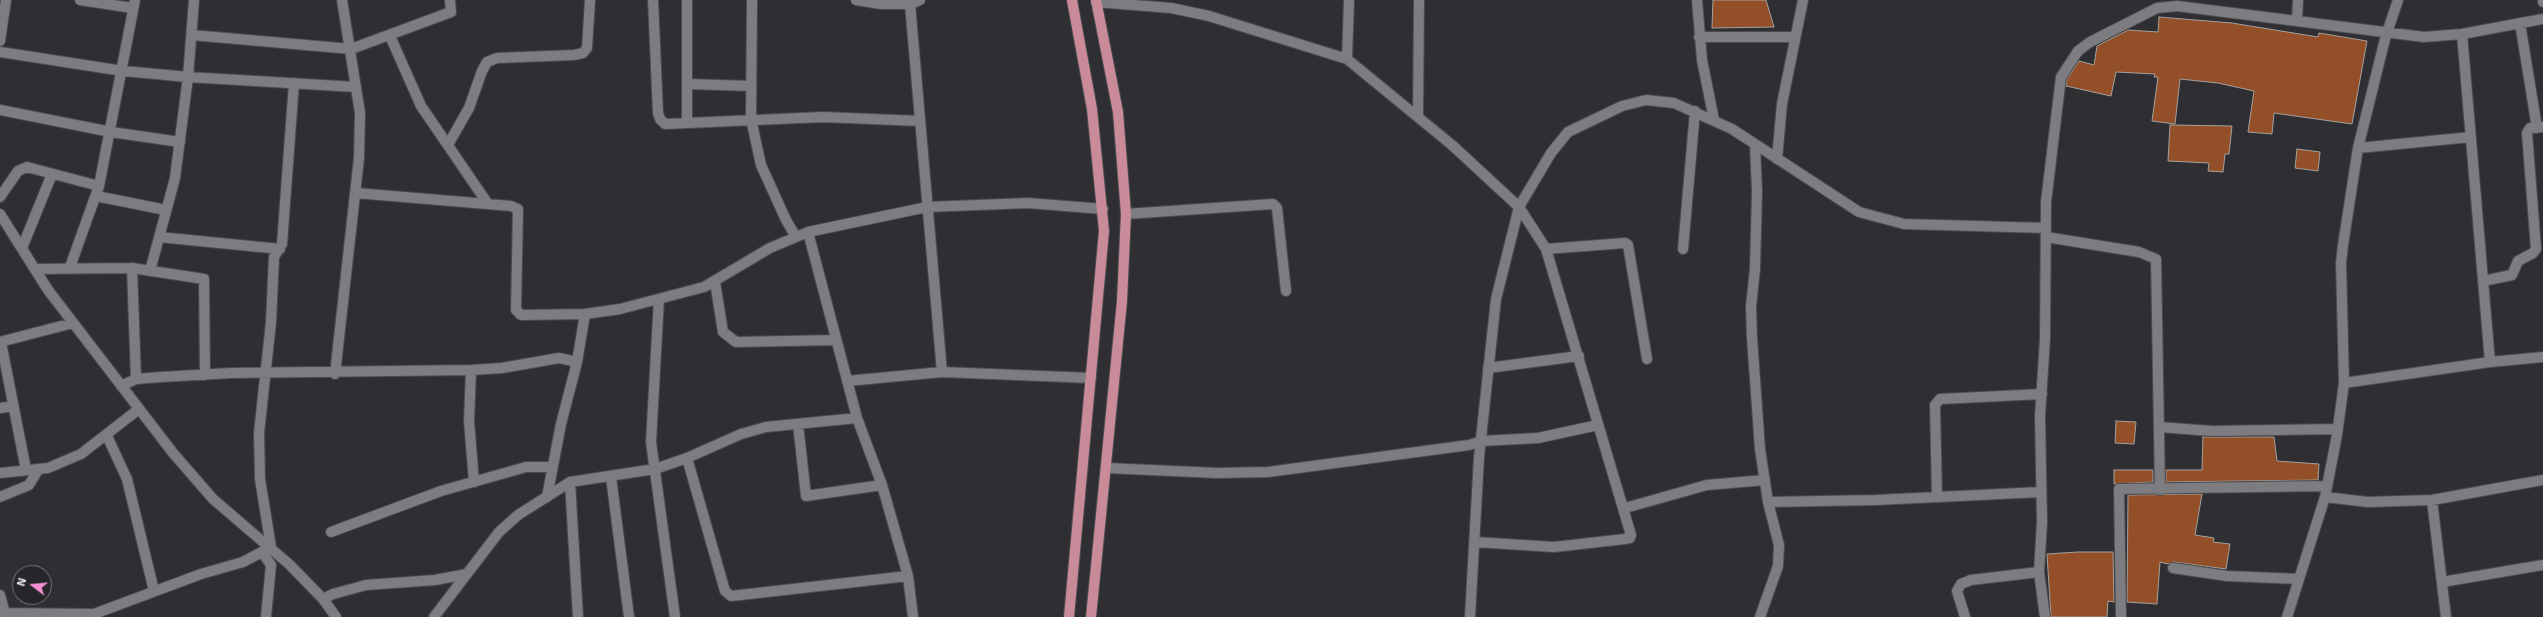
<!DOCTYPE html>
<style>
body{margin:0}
#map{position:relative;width:2543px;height:617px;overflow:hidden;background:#2f2f33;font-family:"Exo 2",sans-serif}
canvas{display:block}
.north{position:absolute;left:12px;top:565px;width:40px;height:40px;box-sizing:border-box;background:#262529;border:1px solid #777679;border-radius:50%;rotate:286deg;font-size:11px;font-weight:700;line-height:16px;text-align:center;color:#f0eff2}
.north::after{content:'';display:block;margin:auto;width:14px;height:18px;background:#f491d4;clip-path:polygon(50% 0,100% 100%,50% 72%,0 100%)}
</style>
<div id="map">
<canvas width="2543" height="617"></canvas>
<div class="north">N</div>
</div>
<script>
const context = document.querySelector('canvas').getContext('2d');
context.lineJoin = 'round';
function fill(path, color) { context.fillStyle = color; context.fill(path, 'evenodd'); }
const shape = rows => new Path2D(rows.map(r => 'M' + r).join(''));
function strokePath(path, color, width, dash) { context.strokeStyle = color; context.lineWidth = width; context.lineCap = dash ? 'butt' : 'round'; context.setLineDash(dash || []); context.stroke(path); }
const building = shape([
 [1713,0,1766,0,1774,27,1712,28,1713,0],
 [2159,17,2232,23,2318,37,2319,33,2367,41,2352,124,2274,113,2272,134,2248,132,2254,91,2218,83,2180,79,2175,124,2152,121,2158,77,2154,77,2155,74,2116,72,2111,96,2066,86,2067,79,2079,61,2094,65,2097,46,2128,30,2158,32,2159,17],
 [2170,125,2232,126,2229,154,2225,154,2223,172,2208,171,2209,163,2168,161,2170,125],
 [2297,149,2320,152,2318,171,2295,168,2297,149],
 [2116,421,2136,422,2134,444,2115,443,2116,421],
 [2203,437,2274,437,2277,461,2319,464,2318,480,2166,482,2166,470,2202,470,2203,437],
 [2114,470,2153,470,2153,482,2114,484,2114,470],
 [2202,494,2195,535,2214,538,2213,542,2230,544,2226,569,2174,562,2168,564,2160,562,2157,604,2127,602,2128,495,2202,494],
 [2078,552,2113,552,2114,602,2108,601,2107,617,2051,617,2047,554,2078,552]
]);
const street = shape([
 [80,0,133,8],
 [653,0,658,113,660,119,665,124,823,117,920,121],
 [687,0,687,123],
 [752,0,751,119,761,165,786,220,796,237],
 [856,0,881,4,910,4,920,0],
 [1697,0,1702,60,1714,120],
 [2543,0,2543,2],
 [1096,2,1171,8,1209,16,1347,59,1452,145,1519,207,1546,249,1631,535,1630,538,1625,539,1554,547,1475,542],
 [910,4,942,372],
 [2297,21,2298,0],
 [2520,23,2537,128],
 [2462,34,2490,362],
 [192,35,351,49,451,12,450,0],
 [390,36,421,106,488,204],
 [1699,37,1795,37],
 [0,41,6,0],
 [0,52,123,71,188,77,356,87],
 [1347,59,1349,0],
 [687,84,751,86],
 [0,110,111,132,180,142],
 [1418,116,1419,0],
 [449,143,469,108,482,71,487,62,497,58,574,55,583,53,587,48,590,0],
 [1755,145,1757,192,1755,269,1751,306,1752,338,1760,449,1768,502,1779,545,1778,566,1760,617],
 [2358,148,2471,137],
 [1777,159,1782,104,1803,0],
 [356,193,511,206,518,209,516,310,521,315,585,314,620,309,704,287,770,248,808,232,927,207,1028,203,1103,209],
 [96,196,166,210],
 [0,197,18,171,27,167,99,186],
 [0,214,48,290,173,453,213,499,290,565,323,599,336,617],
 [1126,214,1273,204,1277,208,1286,291],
 [808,232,857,418,882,485,908,576,913,617],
 [159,237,280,249],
 [2046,237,2139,252,2156,259,2160,490],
 [22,248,52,174],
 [1546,249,1625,243,1628,245,1647,359],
 [1683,249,1695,111],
 [70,267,99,186,135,0],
 [132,268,136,379],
 [35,269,132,268,204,279,205,375],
 [150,271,175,178,188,77,194,0],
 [2483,281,2512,275,2518,261,2533,253,2536,249,2527,133,2530,128,2543,127],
 [715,282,723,332,736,342,836,340],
 [659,299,651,442,675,617],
 [0,342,73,323],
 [1,342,26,470],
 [1488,368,1579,356],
 [471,370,469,421,474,482],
 [335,374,359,158,360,113,342,0],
 [847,381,942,372,1091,378],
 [2344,383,2490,362,2543,357],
 [121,386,136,379,161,377,231,373,471,370,502,368,559,358,577,362],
 [0,408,13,406],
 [798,424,806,496,882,485],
 [2159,427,2212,431,2337,429],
 [107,436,127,479,154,591],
 [687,458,725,591,731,596,908,576],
 [1107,468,1217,473,1268,472,1469,445,1482,441,1538,438,1598,425],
 [0,473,48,468,81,454,139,409],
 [611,477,629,617],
 [570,482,578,617],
 [0,497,29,485,38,470],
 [547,497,561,424,577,362,585,314],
 [1937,497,1935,405,1940,399,2042,394],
 [2325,497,2368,502,2432,500,2543,480],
 [2432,500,2446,617],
 [1768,502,1876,500,2041,492],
 [1625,508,1707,485,1765,480],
 [331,532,441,491,526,467,551,467],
 [262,552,271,565,266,617],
 [2173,568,2227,576,2299,579],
 [2442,582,2543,565],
 [0,595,5,613],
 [323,599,333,594,366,585,435,580,467,574],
 [0,613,94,614,201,574,243,562,271,547,260,479,259,433,271,322,274,257,282,244,294,83],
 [434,617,499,532,518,515,570,482,655,469,687,458,741,434,766,427,857,418],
 [1470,617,1479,457,1496,299,1519,207,1551,153,1568,132,1622,106,1646,100,1674,103,1732,129,1859,212,1904,224,2046,228],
 [1965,617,1957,591,1961,584,1971,580,2039,572],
 [2045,617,2039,572,2042,522,2040,416,2045,339,2046,202,2061,77,2078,51,2090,42,2157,8,2177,6,2424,37,2462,34,2543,19],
 [2121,617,2119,489,2327,486],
 [2287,617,2325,497,2337,435,2344,383,2341,263,2343,245,2358,148,2385,39,2398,0]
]);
const primary = shape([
 [1069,617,1104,231,1092,109,1072,0],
 [1091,617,1122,301,1126,214,1118,112,1096,0]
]);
fill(building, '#934f28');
strokePath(building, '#a6a19e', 1);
strokePath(street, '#4c4b4e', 12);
strokePath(primary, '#4c4b4e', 12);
strokePath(street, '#7d7c81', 10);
strokePath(primary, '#c98b99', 10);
</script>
